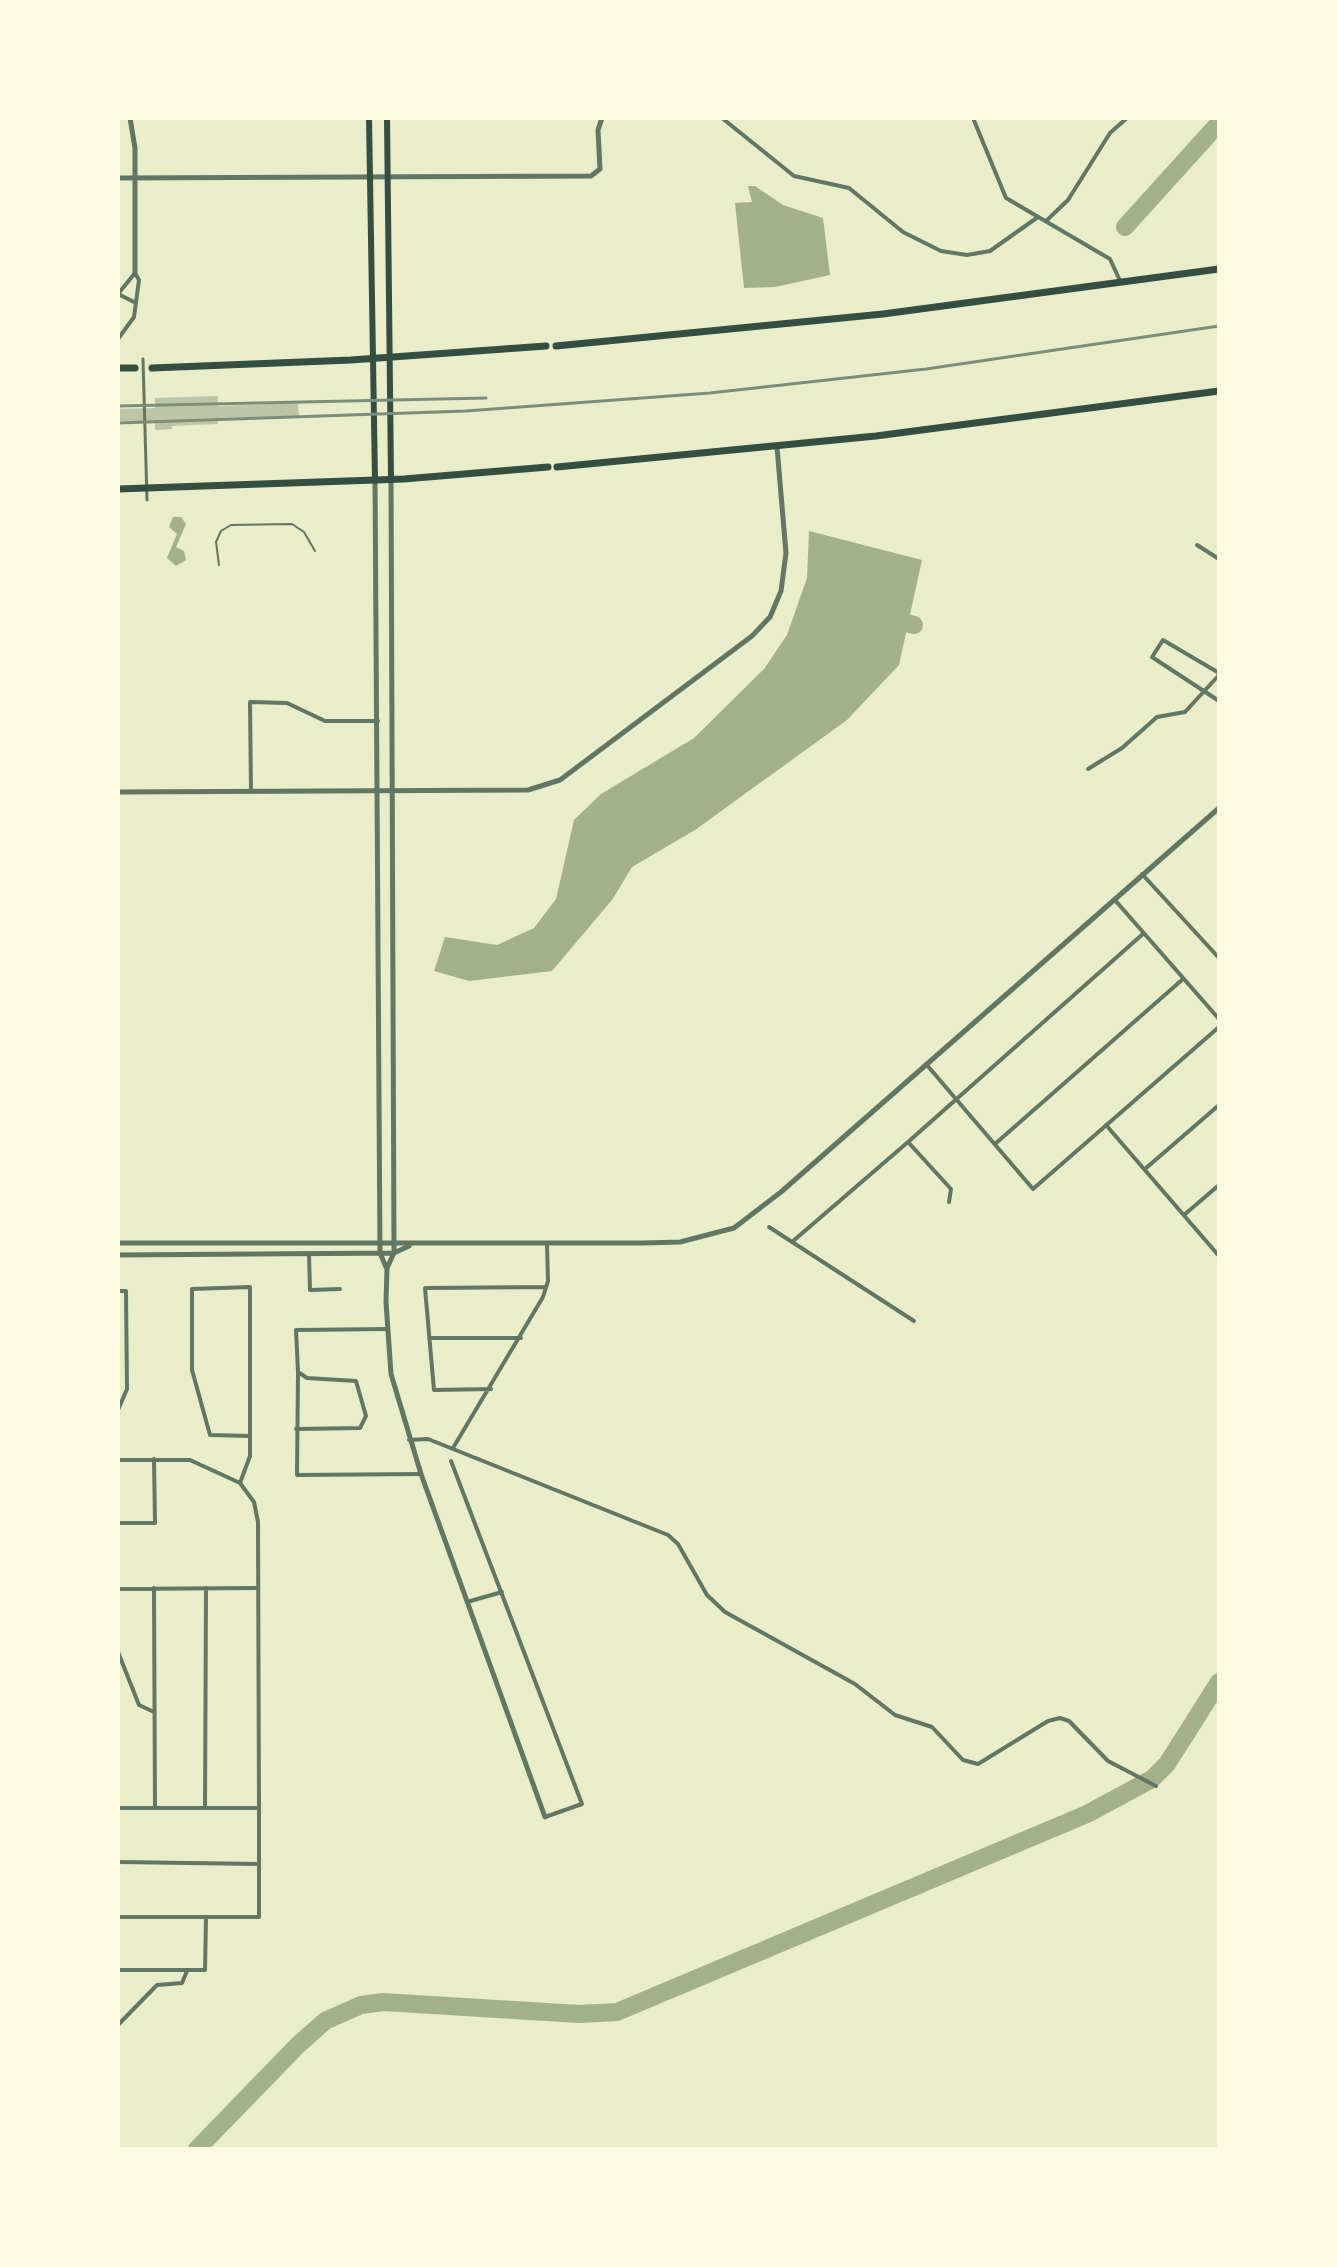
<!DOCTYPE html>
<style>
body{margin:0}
#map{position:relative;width:1337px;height:2267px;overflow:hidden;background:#e9edc9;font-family:"Source Sans 3",sans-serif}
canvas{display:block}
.frame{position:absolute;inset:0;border:120px solid #fefae0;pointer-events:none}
</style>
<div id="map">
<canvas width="1337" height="2267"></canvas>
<div class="frame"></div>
</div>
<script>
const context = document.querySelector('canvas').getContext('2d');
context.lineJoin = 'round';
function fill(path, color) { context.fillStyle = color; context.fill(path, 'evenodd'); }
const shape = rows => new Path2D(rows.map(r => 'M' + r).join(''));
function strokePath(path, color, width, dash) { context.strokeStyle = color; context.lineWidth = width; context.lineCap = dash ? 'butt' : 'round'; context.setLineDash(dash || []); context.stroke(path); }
const water = shape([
 [748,186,755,186,783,205,823,218,830,275,775,287,744,288,735,203,752,202],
 [173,517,181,517,186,524,176,547,184,551,186,560,176,566,167,558,177,534,169,527],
 [809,531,922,560,899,665,847,720,695,830,632,867,612,900,552,971,469,981,434,971,445,937,497,945,534,928,556,899,574,820,601,794,694,738,764,669,787,635,807,578]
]);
const river = shape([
 [1125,227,1219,123],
 [885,617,914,625],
 [197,2149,298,2045,325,2021,361,2005,383,2002,579,2014,617,2012,1087,1814,1152,1779,1167,1764,1219,1682]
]);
const building = shape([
 [218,396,218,406,298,403,299,416,218,418,218,424,172,426,172,429,155,430,155,421,118,421,118,409,155,408,155,398]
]);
const service = shape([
 [219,565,216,542,221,531,231,525,292,524,304,532,315,551]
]);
const pedestrian = shape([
 [143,359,147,500]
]);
const minor = shape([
 [722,118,794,176,849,188,903,232,941,251,967,255,990,251,1038,217],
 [973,118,1006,198,1110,259,1121,283],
 [1046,221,1068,200,1110,133,1127,118],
 [118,294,135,273],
 [118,294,136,303],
 [118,339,134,317,139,280,135,273],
 [1197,545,1219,559],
 [1219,673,1163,640,1152,657,1219,701],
 [1088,769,1122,748,1157,717,1185,712,1219,675],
 [251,791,250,702,287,703,325,721,378,721],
 [1142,874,1219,958],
 [1114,899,1219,1019],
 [926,1064,1033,1189,1219,1027],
 [1106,1125,1219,1256],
 [995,1144,1183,979],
 [1145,1169,1219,1105],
 [949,1202,951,1189,908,1142,1144,933],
 [1184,1215,1219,1185],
 [769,1227,914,1321],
 [792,1242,908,1142],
 [309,1254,310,1290,340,1289],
 [118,1291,126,1291,127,1389,118,1410],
 [429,1338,521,1338],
 [298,1373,297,1475,421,1474],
 [491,1389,434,1390,425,1288,546,1287],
 [296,1429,360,1428,366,1416,356,1381,307,1378,298,1372,296,1330,387,1329],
 [409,1440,428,1439,668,1535,678,1544,707,1595,725,1612,855,1684,895,1715,932,1727,963,1760,978,1764,1048,1721,1060,1718,1069,1721,1108,1761,1156,1786],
 [453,1448,543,1297,548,1281,547,1245],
 [118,1460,190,1460,240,1483,254,1502,258,1522,259,1808,259,1864,118,1862],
 [451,1461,582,1804,545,1817],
 [240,1483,250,1456,250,1287,192,1289,192,1370,210,1435,250,1436],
 [118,1523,155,1523,154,1459],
 [154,1588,155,1808],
 [118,1589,256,1588],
 [467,1602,502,1592],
 [118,1652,139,1705,154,1712],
 [118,1808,259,1808],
 [205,1808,206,1588],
 [118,1917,259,1917,259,1864],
 [118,1970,205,1970,206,1917],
 [118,2025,157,1985,182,1983,187,1971]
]);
const tertiary = shape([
 [130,118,135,148,135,273],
 [118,178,591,176,600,169,598,130,602,118],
 [391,479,394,1253,387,1268,386,1302,391,1374,421,1474,545,1817],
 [375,480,380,1253,386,1267],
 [118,792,528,790,560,780,752,636,770,617,781,591,786,553,777,447],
 [118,1243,643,1243,680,1242,734,1228,781,1192,1219,808],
 [118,1255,394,1253,409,1246]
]);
const secondary = shape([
 [369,118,375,480],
 [387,118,391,479]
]);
const trunk = shape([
 [556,346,883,314,1219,269],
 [118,368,135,368],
 [152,368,351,360,546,346],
 [557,467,876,436,1219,391],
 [118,489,404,479,548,467]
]);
const rail = shape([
 [118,406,486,398],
 [118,423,466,411,710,393,926,369,1219,326]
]);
fill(water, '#a3b18a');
strokePath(river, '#a3b18a', 18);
fill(building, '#bcc5a7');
strokePath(service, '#617663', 2);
strokePath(pedestrian, '#617663', 3);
strokePath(minor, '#617663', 4);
strokePath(tertiary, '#617663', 5);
strokePath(secondary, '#344e41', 6);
strokePath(trunk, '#344e41', 7);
strokePath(rail, '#7c8e77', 3);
</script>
